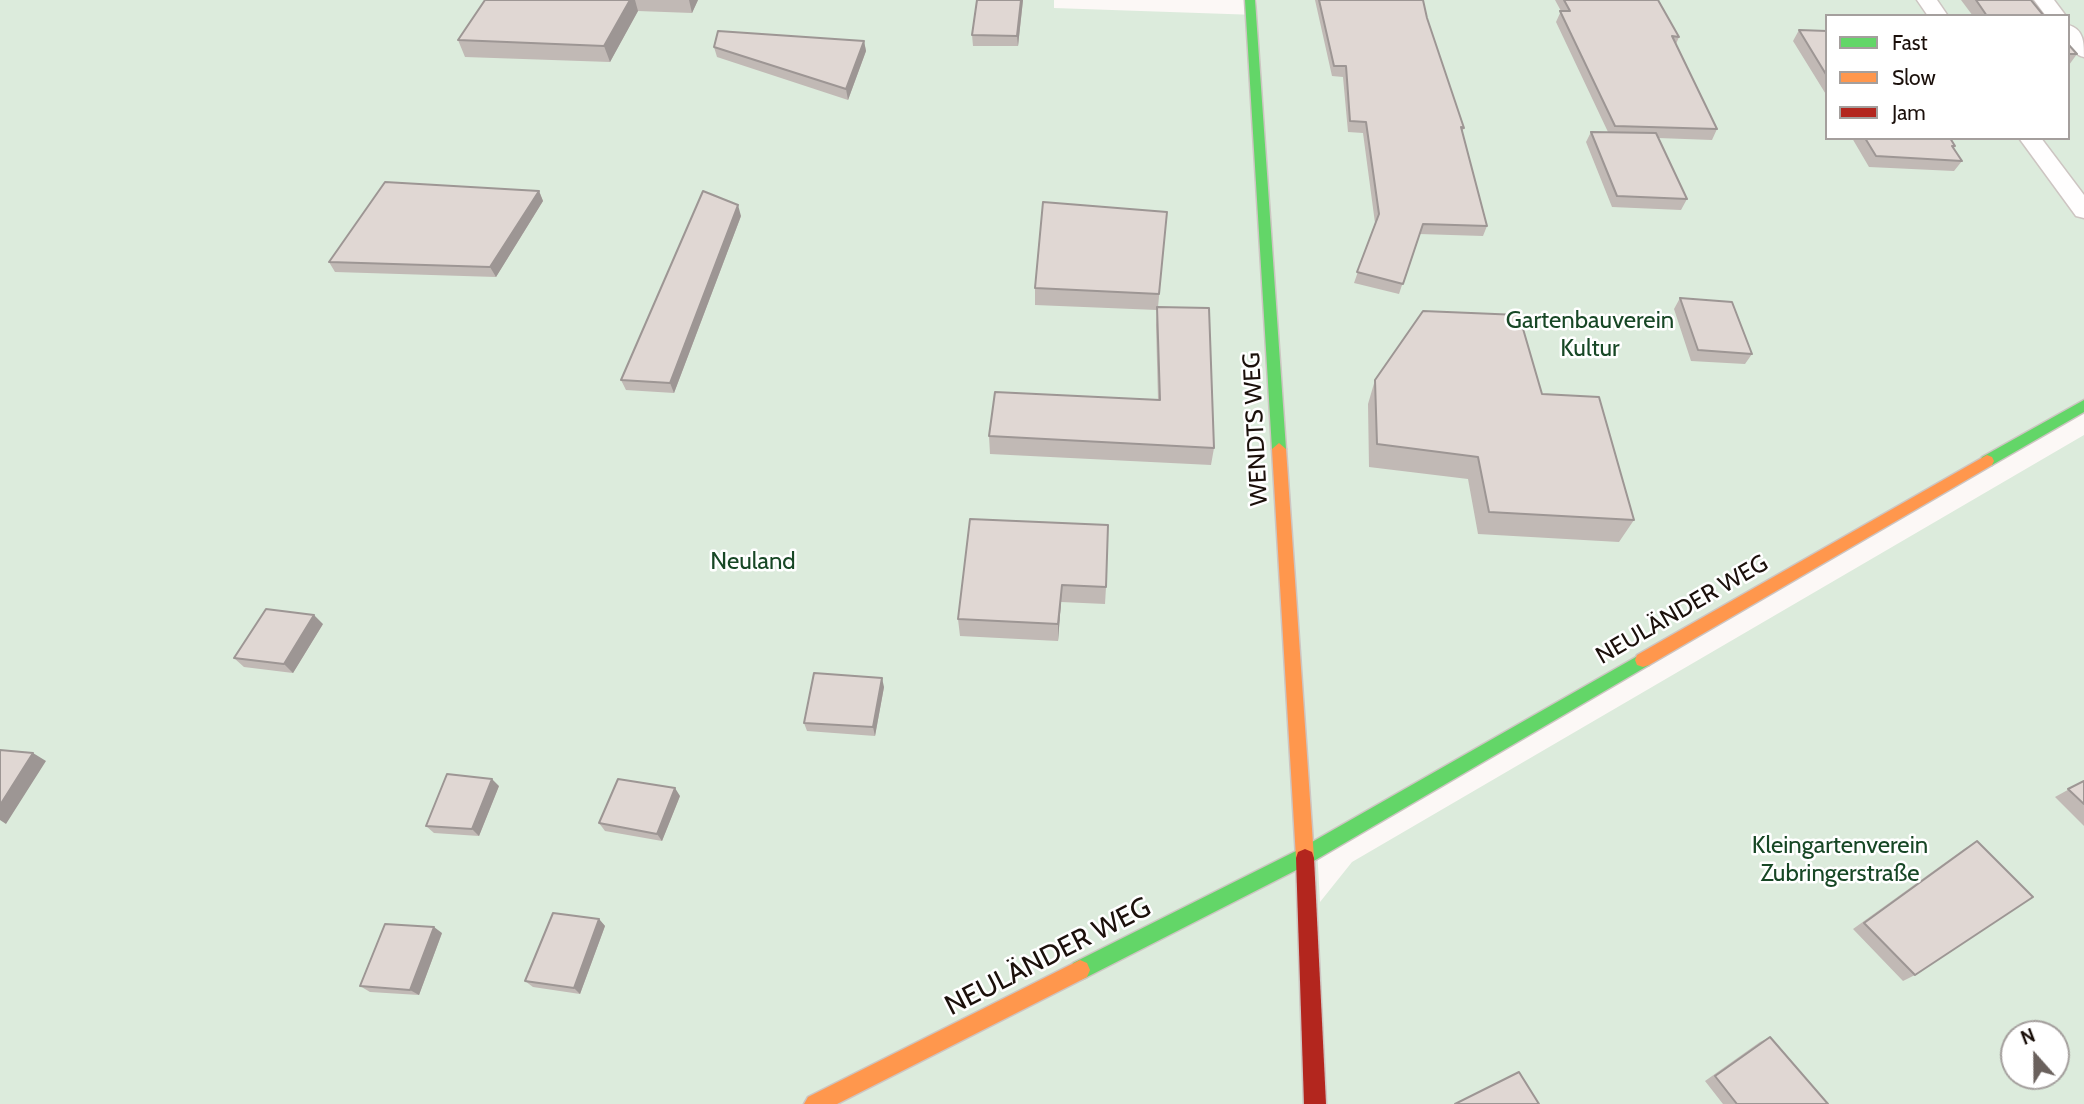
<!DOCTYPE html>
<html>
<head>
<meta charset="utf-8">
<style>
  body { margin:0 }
  #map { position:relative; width:2084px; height:1104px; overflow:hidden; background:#fcf8f6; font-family:Cabin,sans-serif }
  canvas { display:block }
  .legend { position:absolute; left:1825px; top:14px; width:245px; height:126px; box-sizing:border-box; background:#fff; border:2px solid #a49f9d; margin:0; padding:9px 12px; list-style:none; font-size:21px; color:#1b100b }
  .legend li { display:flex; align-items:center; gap:14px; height:35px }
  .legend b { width:35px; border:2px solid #a49f9d }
  .north { position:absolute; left:2000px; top:1020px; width:70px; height:70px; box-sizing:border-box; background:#fff; border:2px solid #a49f9d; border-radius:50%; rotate:339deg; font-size:19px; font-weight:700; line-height:28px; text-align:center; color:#1b100b }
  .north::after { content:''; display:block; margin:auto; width:24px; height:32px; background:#6a615d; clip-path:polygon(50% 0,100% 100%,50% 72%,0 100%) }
</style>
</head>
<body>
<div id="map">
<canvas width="2084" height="1104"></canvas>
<ul class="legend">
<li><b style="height:9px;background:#63d668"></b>Fast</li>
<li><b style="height:9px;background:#ff974d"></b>Slow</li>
<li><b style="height:9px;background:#b3261e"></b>Jam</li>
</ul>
<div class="north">N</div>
</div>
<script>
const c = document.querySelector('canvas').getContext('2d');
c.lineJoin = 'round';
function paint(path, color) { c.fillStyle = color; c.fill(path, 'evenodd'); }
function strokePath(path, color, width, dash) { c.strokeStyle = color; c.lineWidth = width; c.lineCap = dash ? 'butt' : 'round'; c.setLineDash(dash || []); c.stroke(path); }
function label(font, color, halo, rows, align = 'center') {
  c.font = font + ' Cabin,sans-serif'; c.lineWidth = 5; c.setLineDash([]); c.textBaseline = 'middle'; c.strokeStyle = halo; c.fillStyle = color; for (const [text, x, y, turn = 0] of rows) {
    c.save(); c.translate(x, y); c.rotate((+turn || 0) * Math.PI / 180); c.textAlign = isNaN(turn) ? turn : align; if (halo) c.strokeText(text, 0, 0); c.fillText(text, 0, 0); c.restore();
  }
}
const green = new Path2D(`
  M 0,0 L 1054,0 L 1054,8 L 1257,15 L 1257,0 L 2084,0 L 2084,408 L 1317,848 L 1320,902 L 1352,862 L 2084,435 L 2084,1104 L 0,1104 ZM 1827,16 L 2068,16 L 2068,138 L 1827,138 ZM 2014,1034 L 2056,1034 L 2056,1076 L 2014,1076 Z`);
const lane = new Path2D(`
  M 1917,0 L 1937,0 L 1948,16 L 1928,16 Z
  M 2034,0 L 2054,0 L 2066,16 L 2046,16 Z
  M 2068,25 C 2084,29 2084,43 2084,57 C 2068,53 2068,39 2068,25 Z
  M 2019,138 L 2041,138 L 2084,195 L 2084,218 L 2076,216 Z`);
const fast = new Path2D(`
  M 1245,0 L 1255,0 L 1286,449 L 1279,455 L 1272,449 Z
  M 2084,400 L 2084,412 L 1992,465 L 1982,465 L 1980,461 L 1982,457 Z
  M 1643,653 L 1649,655 L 1651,660 L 1649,665 L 1312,862 L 1087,977 L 1080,980 L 1073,977 L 1070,970 L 1073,963 L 1298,850 Z`);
const slow = new Path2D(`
  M 1279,443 L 1286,449 L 1314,858 L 1312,864 L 1305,867 L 1298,864 L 1296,858 L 1272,449 Z
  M 1987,455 L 1992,457 L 1994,461 L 1992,465 L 1649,665 L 1643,667 L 1637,665 L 1635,660 L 1637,655 Z
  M 1080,960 L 1087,963 L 1090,970 L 1087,977 L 837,1104 L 804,1104 L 808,1097 Z`);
const jam = new Path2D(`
  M 1305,849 L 1312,852 L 1314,858 L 1326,1104 L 1304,1104 L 1296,858 L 1298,852 Z`);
const wall = new Path2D(`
  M 485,0 L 698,0 L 692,13 L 638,11 L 610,62 L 465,57 L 458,40 Z
  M 977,0 L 1023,0 L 1018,46 L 973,46 L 972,35 Z
  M 1315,0 L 1423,0 L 1427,18 L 1464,128 L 1462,132 L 1487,226 L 1483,236 L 1419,234 L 1399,294 L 1354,283 L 1375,223 L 1363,133 L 1348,132 L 1343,77 L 1332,76 Z
  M 1555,0 L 1658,0 L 1679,37 L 1676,44 L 1717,129 L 1712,140 L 1658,138 L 1687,199 L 1681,210 L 1612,207 L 1586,142 L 1591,132 L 1608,132 L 1556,22 L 1561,11 Z
  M 1961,0 L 2031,0 L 2044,16 L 1973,16 Z
  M 1799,30 L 1827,31 L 1827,96 L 1793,41 Z
  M 864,41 L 866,51 L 848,100 L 717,57 L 714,47 Z
  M 2068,44 L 2077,54 L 2069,65 L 2068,65 Z
  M 1852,138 L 1950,138 L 1955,146 L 1954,148 L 1962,161 L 1954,171 L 1869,167 Z
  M 539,191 L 543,201 L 496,277 L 335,272 L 329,262 Z
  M 1167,212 L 1158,307 L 1214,448 L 1211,465 L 990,454 L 989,436 L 1158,400 L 1156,325 L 1157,310 L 1035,305 L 1035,288 Z
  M 741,216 L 674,393 L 626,390 L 621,380 Z
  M 1680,298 L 1752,354 L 1745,364 L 1691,361 L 1674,309 Z
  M 1375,380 L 1542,394 L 1634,520 L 1619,542 L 1478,534 L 1468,479 L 1369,467 L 1368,404 Z
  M 970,519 L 1106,587 L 1105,604 L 1061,602 L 1058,641 L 960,636 L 958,619 Z
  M 323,624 L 293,673 L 244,667 L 234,658 Z
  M 884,687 L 875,736 L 807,731 L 804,723 Z
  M 2084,781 L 2084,826 L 2055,797 Z
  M 499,786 L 479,836 L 434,833 L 426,826 Z
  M 680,796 L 662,841 L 605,831 L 599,823 Z
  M 1977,841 L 1915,975 L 1903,981 L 1853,929 L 1964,849 Z
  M 599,919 L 605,926 L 580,994 L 533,987 L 525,981 Z
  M 442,933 L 419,995 L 370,992 L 360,986 Z
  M 1770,1037 L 1828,1104 L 1723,1104 L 1705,1081 L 1760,1042 Z`);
const shadedWall = new Path2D(`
  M 630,0 L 635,0 L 638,11 L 610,62 L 604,46 Z
  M 689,0 L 698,0 L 692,13 Z
  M 1021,0 L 1023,0 L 1018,46 L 1017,36 Z
  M 864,41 L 866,51 L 848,100 L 846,89 Z
  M 539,191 L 543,201 L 496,277 L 490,267 Z
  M 738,205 L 741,216 L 674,393 L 670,383 Z
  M 1062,585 L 1061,602 L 1058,641 L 1058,624 Z
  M 314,615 L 323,624 L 293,673 L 284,664 Z
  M 882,678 L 884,687 L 875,736 L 873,727 Z
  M 33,753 L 46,761 L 6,824 L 0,820 L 0,805 Z
  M 492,779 L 499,786 L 479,836 L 472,829 Z
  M 675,788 L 680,796 L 662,841 L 657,834 Z
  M 599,919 L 605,926 L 580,994 L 574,988 Z
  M 434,927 L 442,933 L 419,995 L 410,990 Z`);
const building = new Path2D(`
  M 485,0 L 630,0 L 604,46 L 458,40 Z
  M 977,0 L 1021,0 L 1017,36 L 972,35 Z
  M 1319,0 L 1423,0 L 1427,18 L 1464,128 L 1461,127 L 1487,226 L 1423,224 L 1403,284 L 1357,272 L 1379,214 L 1366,122 L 1350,121 L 1346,66 L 1334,66 Z
  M 1564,0 L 1658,0 L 1679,37 L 1672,36 L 1717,129 L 1615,126 L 1560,11 L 1570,11 Z
  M 1976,0 L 2031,0 L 2044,16 L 1987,16 Z
  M 1799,30 L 1827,31 L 1827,76 Z
  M 718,31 L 864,41 L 846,89 L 714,47 Z
  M 2068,44 L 2077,54 L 2068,54 Z
  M 1591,132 L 1656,133 L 1687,199 L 1617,196 Z
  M 1865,138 L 1950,138 L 1955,146 L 1952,146 L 1962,161 L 1876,156 Z
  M 385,182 L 539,191 L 490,267 L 329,262 Z
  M 703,191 L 738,205 L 670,383 L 621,380 Z
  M 1043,202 L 1167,212 L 1159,294 L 1035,288 Z
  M 1680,298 L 1732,302 L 1752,354 L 1698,350 Z
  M 1157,307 L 1209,308 L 1214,448 L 989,436 L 995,392 L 1160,400 Z
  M 1423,311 L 1519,315 L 1542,394 L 1599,397 L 1634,520 L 1489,512 L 1478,457 L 1377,444 L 1375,380 Z
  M 970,519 L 1108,525 L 1106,587 L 1062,585 L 1058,624 L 958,619 Z
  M 266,609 L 314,615 L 284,664 L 234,658 Z
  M 814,673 L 882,678 L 873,727 L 804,723 Z
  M 0,750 L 33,753 L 0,805 Z
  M 447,774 L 492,779 L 472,829 L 426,826 Z
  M 618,779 L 675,788 L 657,834 L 599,823 Z
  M 2084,781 L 2084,804 L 2068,789 Z
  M 1977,841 L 2033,897 L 1915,975 L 1864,923 Z
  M 553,913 L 599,919 L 574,988 L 525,981 Z
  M 385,924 L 434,927 L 410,990 L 360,986 Z
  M 1770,1037 L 1828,1104 L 1737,1104 L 1715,1076 Z
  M 1519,1072 L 1539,1104 L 1455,1104 Z`);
const parkNames = [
  ["Gartenbauverein",1590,321],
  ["Kultur",1590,349],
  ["Neuland",753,562],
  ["Kleingartenverein",1840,846],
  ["Zubringerstraße",1840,874]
];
const streetNames = [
  ["WENDTS WEG",1256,429,-93],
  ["NEULÄNDER WEG",1682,610,-30]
];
const nearStreetnames = [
  ["NEULÄNDER WEG",1048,957,-27]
];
paint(green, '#dcebdc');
strokePath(lane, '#cdc5c2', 3);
strokePath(fast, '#cdc5c2', 3);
strokePath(slow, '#cdc5c2', 3);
strokePath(jam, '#cdc5c2', 3);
paint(lane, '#fffefe');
paint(fast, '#63d668');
paint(slow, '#ff974d');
paint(jam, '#b3261e');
paint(wall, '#c1b9b5');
paint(shadedWall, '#9d9694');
paint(building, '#e0d7d3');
strokePath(building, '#9d9694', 2);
label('24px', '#174725', '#fff', parkNames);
label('24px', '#1b100b', '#fff', streetNames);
label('28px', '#1b100b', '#fff', nearStreetnames);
</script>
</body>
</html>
